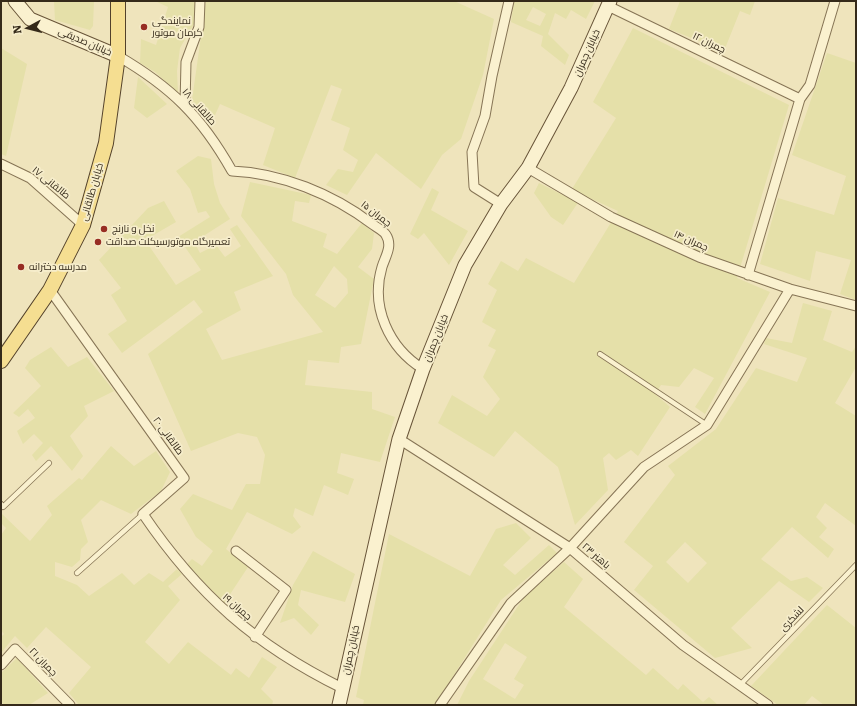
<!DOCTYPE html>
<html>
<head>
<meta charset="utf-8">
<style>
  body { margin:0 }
  #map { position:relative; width:857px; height:706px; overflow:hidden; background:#efe4bc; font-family:Literata,serif }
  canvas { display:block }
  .frame { position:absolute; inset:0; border:2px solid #352a1a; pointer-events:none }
  .north { position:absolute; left:8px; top:8px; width:40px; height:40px; -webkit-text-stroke:3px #f6edcb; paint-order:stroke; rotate:263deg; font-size:11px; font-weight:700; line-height:16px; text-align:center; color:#352a1a }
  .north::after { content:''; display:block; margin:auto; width:14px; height:18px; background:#352a1a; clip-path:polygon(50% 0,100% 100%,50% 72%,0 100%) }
</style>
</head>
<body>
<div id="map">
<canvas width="857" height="706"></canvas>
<div class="frame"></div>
<div class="north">N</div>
</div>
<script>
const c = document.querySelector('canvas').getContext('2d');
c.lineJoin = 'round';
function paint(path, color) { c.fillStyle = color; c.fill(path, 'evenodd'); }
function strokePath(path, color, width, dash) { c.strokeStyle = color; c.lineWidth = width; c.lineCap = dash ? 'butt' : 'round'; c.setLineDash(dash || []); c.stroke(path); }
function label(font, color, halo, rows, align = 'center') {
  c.font = font + ' Literata,Cairo,serif'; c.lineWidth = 3.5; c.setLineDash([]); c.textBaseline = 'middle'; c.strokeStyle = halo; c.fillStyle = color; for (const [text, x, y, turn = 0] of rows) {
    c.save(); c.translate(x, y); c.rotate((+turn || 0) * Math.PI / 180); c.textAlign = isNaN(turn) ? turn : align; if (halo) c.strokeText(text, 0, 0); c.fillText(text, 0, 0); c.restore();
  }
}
const farmland = new Path2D(`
  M 54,1 L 94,1 L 93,26 L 90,30 L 55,20 Z
  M 155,1 L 196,1 L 194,24 L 180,48 L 177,71 L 178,93 L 155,72 L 140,63 L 141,39 L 156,45 L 168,7 Z
  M 206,1 L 454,1 L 494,19 L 483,75 L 461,139 L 442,155 L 421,189 L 376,153 L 347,195 L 326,185 L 338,169 L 353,172 L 358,160 L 343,150 L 350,128 L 331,120 L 342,89 L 331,85 L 295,178 L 263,165 L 275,128 L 220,104 L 211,124 L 192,100 Z
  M 514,1 L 595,1 L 586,19 L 571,10 L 566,19 L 555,13 L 548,34 L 569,55 L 565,65 L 541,46 L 543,36 L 511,22 ZM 533,7 L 546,14 L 540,26 L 526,20 Z
  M 680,1 L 755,1 L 750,15 L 740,11 L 724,51 L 669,29 Z
  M 633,28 L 789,105 L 737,278 L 770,292 L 705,414 L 695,407 L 714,378 L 694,368 L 679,387 L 661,385 L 655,394 L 670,407 L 638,456 L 631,450 L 616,460 L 609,453 L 603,458 L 608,490 L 575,525 L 558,467 L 515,431 L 494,457 L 438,423 L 452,395 L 487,416 L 500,399 L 483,377 L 496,350 L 488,346 L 496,330 L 482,322 L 497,290 L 488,284 L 501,261 L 518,271 L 526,258 L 574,283 L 618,211 L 583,195 L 563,225 L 551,217 L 534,193 L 539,183 L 567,197 L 616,118 L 593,102 Z
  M 1,48 L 27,64 L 6,156 L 1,154 Z
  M 827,53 L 856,63 L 856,300 L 840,294 L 851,260 L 816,251 L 810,281 L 760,264 L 778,198 L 834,215 L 846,176 L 792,155 Z
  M 138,77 L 167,104 L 147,118 L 134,108 Z
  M 198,156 L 211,159 L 214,184 L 220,203 L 230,219 L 194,242 L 200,253 L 216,245 L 225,257 L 241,246 L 230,229 L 237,225 L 273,276 L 234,292 L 241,310 L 206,329 L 222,360 L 323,332 L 293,295 L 286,274 L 241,216 L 250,182 L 311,195 L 309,203 L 295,201 L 292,221 L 327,234 L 323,247 L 337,254 L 362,223 L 374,233 L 372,249 L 358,267 L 374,279 L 361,344 L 341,347 L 339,363 L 308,360 L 305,385 L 372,392 L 372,409 L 395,417 L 380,462 L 341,453 L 337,473 L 354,479 L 348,495 L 324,485 L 313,516 L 295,508 L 293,516 L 301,527 L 292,534 L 247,512 L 226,549 L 248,567 L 223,605 L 187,564 L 192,559 L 202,566 L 213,551 L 196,537 L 180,509 L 193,494 L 232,510 L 246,484 L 260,484 L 265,455 L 257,437 L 238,433 L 191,451 L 148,354 L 203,312 L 194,300 L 122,353 L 108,334 L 127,321 L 111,295 L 121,288 L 99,260 L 148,208 L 164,201 L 176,222 L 145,240 L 176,285 L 201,270 L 178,237 L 210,217 L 206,211 L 198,213 L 190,189 L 176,171 ZM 334,266 L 347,279 L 348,293 L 335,308 L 315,295 Z
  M 432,188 L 439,192 L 431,210 L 468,231 L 449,265 L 424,233 L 418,239 L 410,234 Z
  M 803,303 L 832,311 L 823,340 L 852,352 L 856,346 L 856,367 L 835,403 L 856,416 L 856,526 L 825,503 L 816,517 L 827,528 L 819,537 L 834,549 L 828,558 L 792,527 L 761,559 L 791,581 L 807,577 L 823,588 L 809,602 L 779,581 L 731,628 L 752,648 L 715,658 L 634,590 L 653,566 L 624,542 L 675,475 L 668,466 L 716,429 L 756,368 L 797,382 L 807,358 L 764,344 L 766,338 L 792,343 ZM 685,542 L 707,563 L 688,583 L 666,562 Z
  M 51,347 L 68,367 L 87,357 L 114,391 L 84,406 L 88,416 L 70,436 L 83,456 L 72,471 L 51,446 L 36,461 L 32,455 L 43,443 L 34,434 L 23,444 L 17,431 L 35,418 L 28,409 L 19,417 L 13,413 L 41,386 L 25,368 L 30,360 Z
  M 111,446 L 134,466 L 156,451 L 170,472 L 161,491 L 131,514 L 101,500 L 81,520 L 88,542 L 81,549 L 80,560 L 72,567 L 55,562 L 55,576 L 77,585 L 89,596 L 122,573 L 134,585 L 149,573 L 163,582 L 177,569 L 182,574 L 168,586 L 180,600 L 145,642 L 169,664 L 188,642 L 231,675 L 236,668 L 249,678 L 262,657 L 277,667 L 261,689 L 273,701 L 272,705 L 79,705 L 69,693 L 91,667 L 46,627 L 27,648 L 15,636 L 1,653 L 1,637 L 4,634 L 1,630 L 1,535 L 6,528 L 1,523 L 1,513 L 30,541 L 52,515 L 47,506 L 79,478 L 82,480 Z
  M 516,523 L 531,538 L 503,565 L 515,575 L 549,545 L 557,553 L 501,600 L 435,705 L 363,705 L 364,700 L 356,697 L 389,534 L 470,576 L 496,529 Z
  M 313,551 L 355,574 L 345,602 L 301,590 L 298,605 L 319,625 L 311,635 L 294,618 L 280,623 L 293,585 Z
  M 564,562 L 583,579 L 564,607 L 646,675 L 653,668 L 678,690 L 683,684 L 703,702 L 709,697 L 718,705 L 457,705 L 469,681 L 524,597 ZM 505,643 L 527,657 L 514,679 L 524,685 L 515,699 L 483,679 Z
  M 827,605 L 856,628 L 856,705 L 824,705 L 812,696 L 804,705 L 778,705 L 751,686 Z
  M 17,658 L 48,693 L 29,705 L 4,705 L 1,701 L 1,673 Z`);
const lane = new Path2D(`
  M 600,354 L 707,425
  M 1,504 L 3,507 L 49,463
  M 77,573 L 143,514
  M 740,685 L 856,565`);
const street = new Path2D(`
  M 608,6 L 800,99
  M 118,56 C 171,87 201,116 232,171 C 281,173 333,194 372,224 C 376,227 384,231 386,235 C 393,246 385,257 382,267 C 370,307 389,348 423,369
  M 185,105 L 186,62 L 199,27 L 200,1
  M 1,164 L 30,178 L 83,225
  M 528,168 L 611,217 L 699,257 L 790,289 L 856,306
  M 501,204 L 474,187 L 472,152 L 485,116 L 492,76 L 509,1
  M 748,275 L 800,99 L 810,85 L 835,1
  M 50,290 L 184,478 L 143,514 C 198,595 255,645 342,688
  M 399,439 L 570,548 L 683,645 L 768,705
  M 236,551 L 286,590 L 255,637
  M 1,665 L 15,649 L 70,705
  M 440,705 L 511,603 L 570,548 L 644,467 L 707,425 L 790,289`);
const secondary = new Path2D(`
  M 15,1 L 30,19 L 118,56
  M 339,705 L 399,439 L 423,369 L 465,265 L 501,204 L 528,168 L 571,88 L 610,1`);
const primary = new Path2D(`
  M 1,361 L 50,290 L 83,225 L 106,143 L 118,56 L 118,1`);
const markers = [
  [144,27,4,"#972d23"],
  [104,229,4,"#972d23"],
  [98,242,4,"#972d23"],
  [21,267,4,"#972d23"]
];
const poiNames = [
  ["نمایندگی",152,21],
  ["کرمان موتور",152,33],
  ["نخل و نارنج",112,229],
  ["تعمیرگاه موتورسیکلت صداقت",106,242],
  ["مدرسه دخترانه",29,267]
];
const streetNames = [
  ["خیابان صدیقی",85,42,23],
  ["چمران ۱۲",709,43,26],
  ["خیابان چمران",587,53,-66],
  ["طالقانی ۱۸",199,107,48],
  ["طالقانی ۱۷",51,183,39],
  ["خیابان طالقانی",92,192,-74],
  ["چمران ۱۵",376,214,38],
  ["چمران ۱۴",691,241,24],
  ["خیابان چمران",436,338,-68],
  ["طالقانی ۲۰",168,436,54],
  ["باهنر ۲۳",596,556,41],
  ["چمران ۱۹",237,607,41],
  ["لشکری",792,619,-46],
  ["خیابان چمران",351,650,-78],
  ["چمران ۲۱",43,662,46]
];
paint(farmland, '#e5e0a9');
strokePath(lane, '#867455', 6);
strokePath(street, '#867455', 11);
strokePath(secondary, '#685438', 15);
strokePath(primary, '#53412a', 16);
strokePath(lane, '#faf1cf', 4.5);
strokePath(street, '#faf1cf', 9);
strokePath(secondary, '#faf1cf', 13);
strokePath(primary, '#f5de91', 14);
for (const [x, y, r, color] of markers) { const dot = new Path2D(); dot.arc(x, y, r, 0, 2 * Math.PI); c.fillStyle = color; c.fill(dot); strokePath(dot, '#f6edcb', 1.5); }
label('10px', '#352a1a', '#f6edcb', poiNames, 'left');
label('10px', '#352a1a', '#f6edcb', streetNames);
</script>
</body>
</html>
